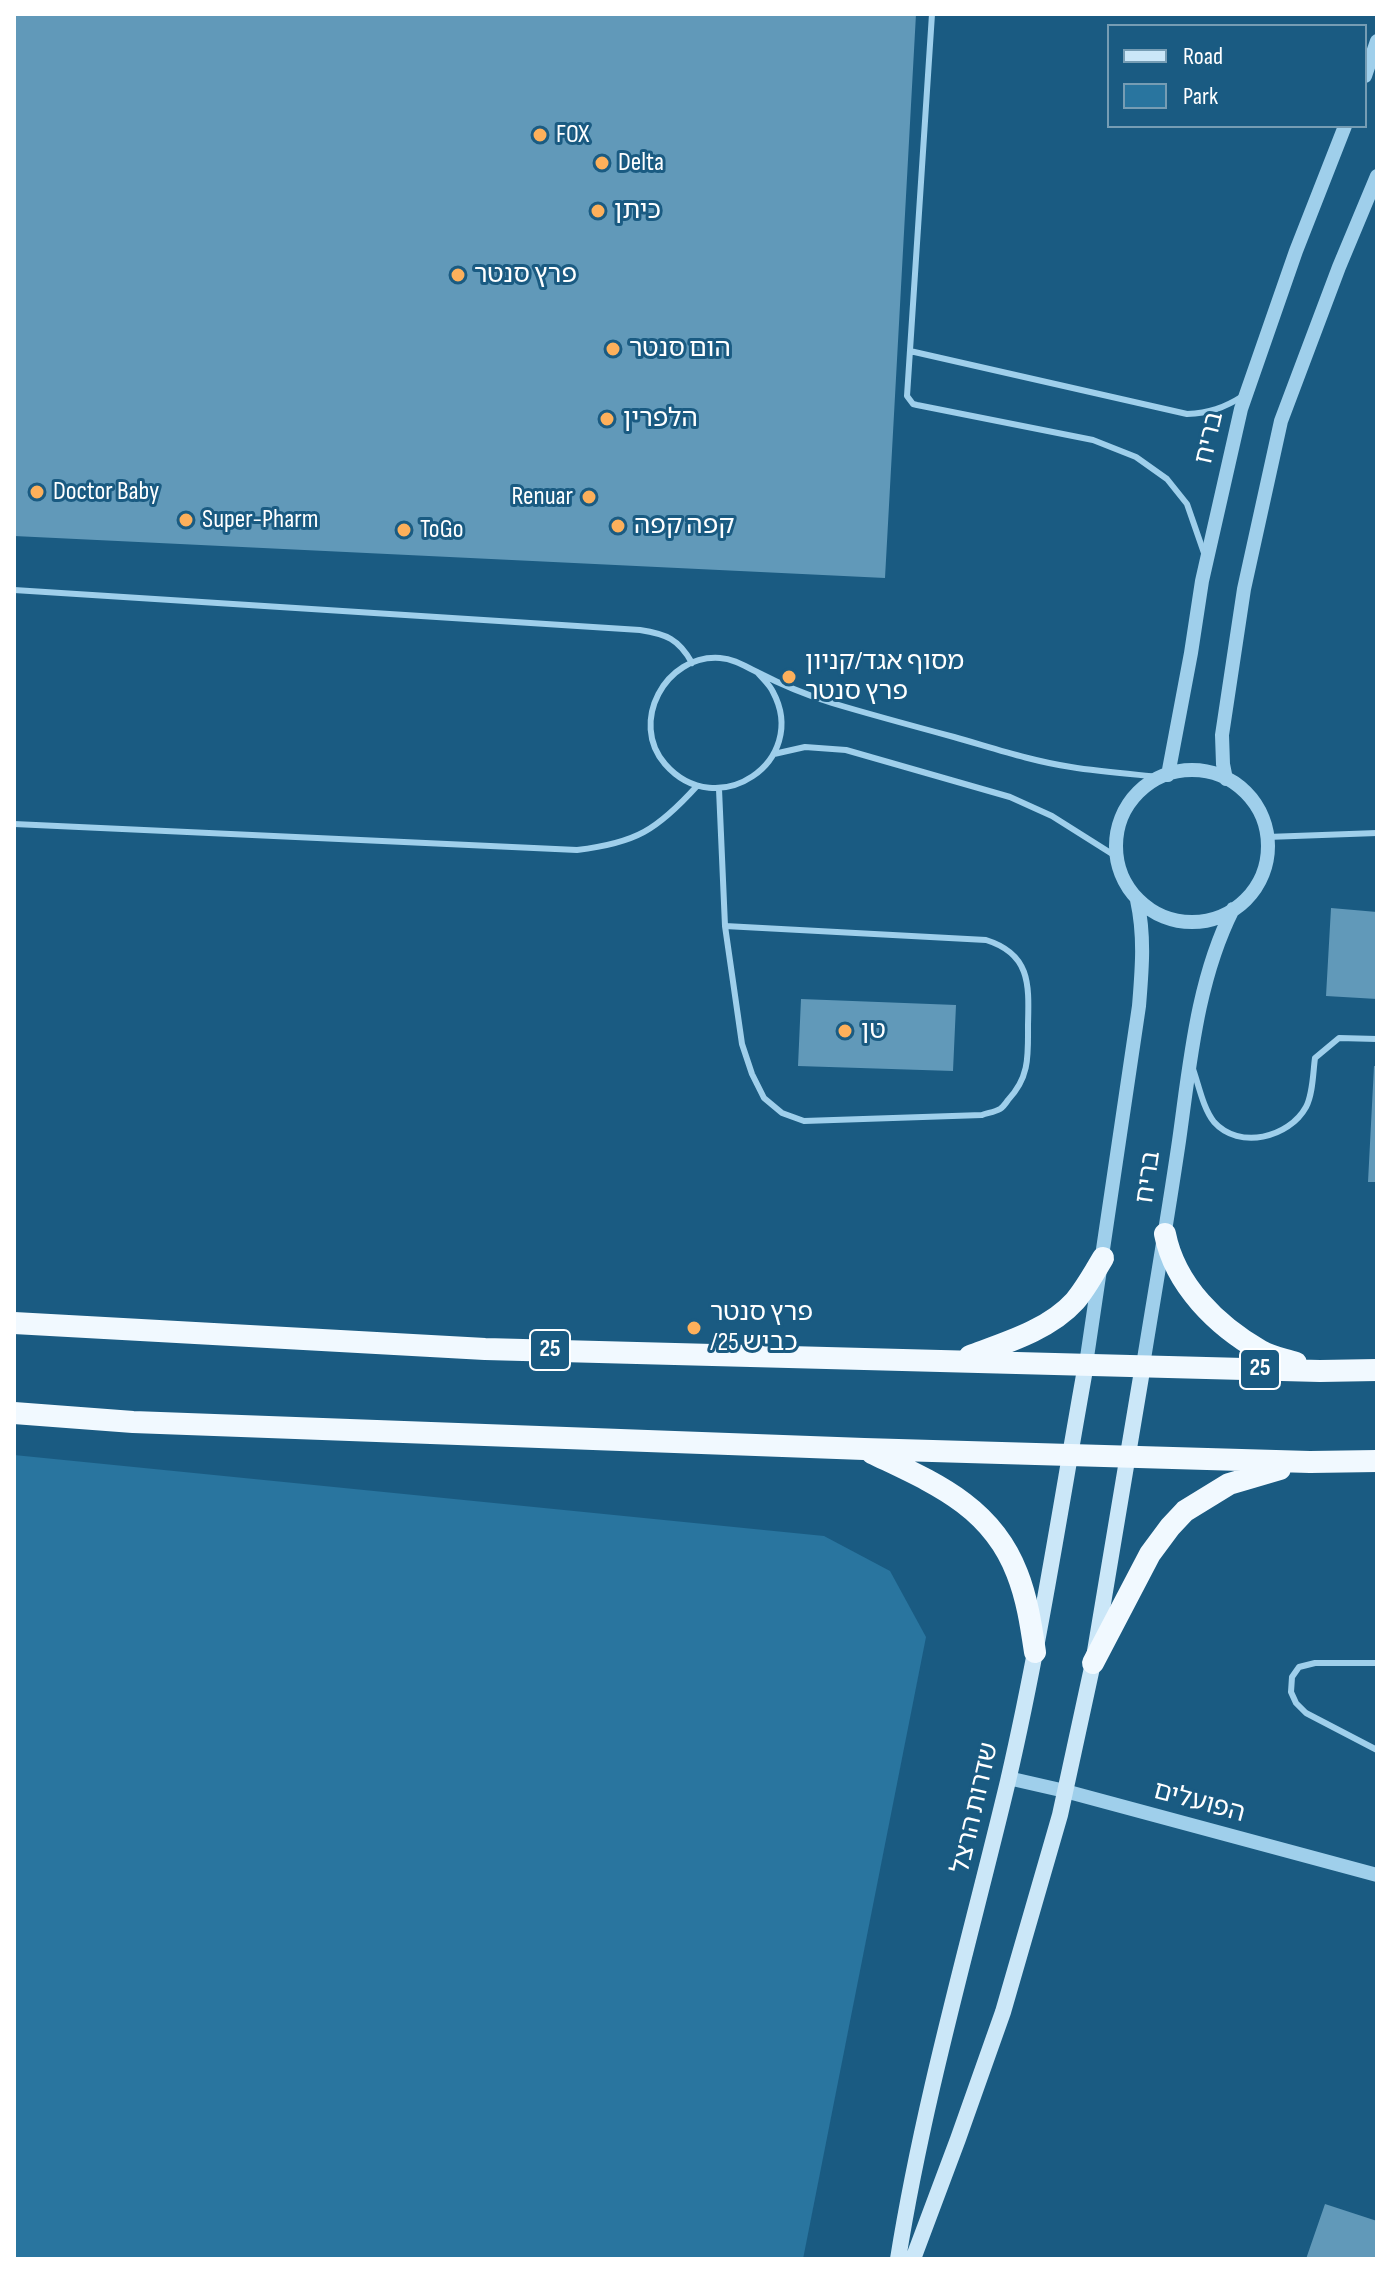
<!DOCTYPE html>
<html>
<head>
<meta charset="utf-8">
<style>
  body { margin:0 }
  #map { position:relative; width:1391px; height:2273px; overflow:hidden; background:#1a5b82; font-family:"Sofia Sans Condensed",sans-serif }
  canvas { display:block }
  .frame { position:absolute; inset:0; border:16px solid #fff; pointer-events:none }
  .legend { position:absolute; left:1107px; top:24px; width:260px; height:104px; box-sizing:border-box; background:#1a5b82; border:2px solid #769db4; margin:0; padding:10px 14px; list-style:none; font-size:24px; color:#fff }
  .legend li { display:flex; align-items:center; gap:16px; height:40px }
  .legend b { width:40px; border:2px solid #769db4 }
</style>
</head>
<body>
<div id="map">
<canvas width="1391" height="2273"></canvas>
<div class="frame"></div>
<ul class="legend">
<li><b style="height:10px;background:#cbe7f8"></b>Road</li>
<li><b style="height:22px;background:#29759f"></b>Park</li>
</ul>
</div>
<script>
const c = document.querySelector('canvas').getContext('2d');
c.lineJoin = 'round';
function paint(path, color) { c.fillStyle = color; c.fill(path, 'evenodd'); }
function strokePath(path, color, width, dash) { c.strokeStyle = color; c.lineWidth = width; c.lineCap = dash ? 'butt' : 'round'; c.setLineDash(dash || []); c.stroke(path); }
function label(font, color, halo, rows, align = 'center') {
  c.font = font + ' "Sofia Sans Condensed","Noto Sans Hebrew",sans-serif'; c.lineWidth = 6; c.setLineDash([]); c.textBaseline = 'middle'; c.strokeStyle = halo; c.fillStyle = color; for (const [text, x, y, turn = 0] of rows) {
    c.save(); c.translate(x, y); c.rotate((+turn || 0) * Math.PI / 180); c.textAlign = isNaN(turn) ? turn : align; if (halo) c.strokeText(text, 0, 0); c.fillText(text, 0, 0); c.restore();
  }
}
const green = new Path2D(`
  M 14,1455 L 824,1536 L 890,1571 L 926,1637 L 803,2259 L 14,2259 Z`);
const building = new Path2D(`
  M 14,14 L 916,14 L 885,578 L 14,536 Z
  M 1331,908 L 1377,912 L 1377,999 L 1326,996 Z
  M 801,999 L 956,1005 L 953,1071 L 798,1066 Z
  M 1374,1066 L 1377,1066 L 1377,1182 L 1368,1182 Z
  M 1325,2204 L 1377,2221 L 1377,2259 L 1306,2259 Z`);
const service = new Path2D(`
  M 932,14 L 907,396 L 913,404 L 917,405 L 1093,440 L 1136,457 L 1167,479 L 1187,504 L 1204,553
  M 910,351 L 1187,414 C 1209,413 1224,408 1243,396
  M 14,590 L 640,630 C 666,634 679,639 692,663
  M 758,673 C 763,679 770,685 773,692 C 810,761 717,824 665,764 C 629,723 665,654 720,658 C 735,659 746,667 759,673 C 782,685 807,695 832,703 C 872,715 913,726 954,737 C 993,748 1031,761 1071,767 C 1101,772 1131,774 1161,777
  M 774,754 L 805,747 L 846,750 L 1010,797 L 1052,816 L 1117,857
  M 719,789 L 725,926 L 742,1044 L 752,1074 L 764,1098 L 782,1113 L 804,1121 L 982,1115 C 987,1113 995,1112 1000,1109 C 1003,1107 1006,1103 1008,1100 C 1030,1077 1028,1055 1028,1025 C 1029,985 1031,954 986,940 L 725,926
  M 14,824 L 577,850 C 636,843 657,830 697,786
  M 1267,837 L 1377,833
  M 1193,1069 C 1199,1086 1203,1108 1214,1122 C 1239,1150 1289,1138 1306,1107 C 1313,1094 1313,1072 1315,1058 L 1339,1038 L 1377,1039
  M 1377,1663 L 1315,1663 L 1299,1667 L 1292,1677 L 1291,1692 L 1296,1703 L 1306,1713 L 1377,1750`);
const tertiary = new Path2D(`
  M 1365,76 L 1377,41
  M1116 846a76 76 0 1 1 152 0a76 76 0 1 1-152 0Z
  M 1168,775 L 1191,653 L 1202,581 L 1241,409 L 1296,251 L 1345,126
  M 1226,779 L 1223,764 L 1222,735 L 1244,589 L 1281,421 L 1339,267 L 1377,176
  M 1086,1364 L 1139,1006 C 1142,969 1145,936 1137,900
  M 1143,1365 C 1155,1291 1168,1216 1179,1141 C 1190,1063 1197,980 1233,909
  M 1008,1778 L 1065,1791 L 1377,1875`);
const secondary = new Path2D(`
  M 898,2259 C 924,2097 970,1940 1008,1781 C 1040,1643 1061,1503 1086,1364
  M 913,2259 L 958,2139 L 1003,2012 L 1060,1815 L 1093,1663 L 1143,1365`);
const trunk = new Path2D(`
  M 1165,1234 C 1175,1285 1217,1326 1261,1351 C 1271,1357 1284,1359 1296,1363
  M 14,1323 L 485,1349 L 1320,1371 L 1377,1370
  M 970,1356 C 1005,1343 1049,1330 1075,1301 C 1086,1288 1094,1273 1103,1258
  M 14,1413 L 133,1422 L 864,1449 L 1310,1462 L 1377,1461
  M 872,1453 C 932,1482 991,1505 1017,1573 C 1027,1598 1031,1625 1035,1652
  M 1093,1663 L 1150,1554 L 1170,1527 L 1185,1511 L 1229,1484 L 1280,1469`);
const markers = [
  [540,135,8,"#fdb05b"],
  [602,163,8,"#fdb05b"],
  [598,211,8,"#fdb05b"],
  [458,275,8,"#fdb05b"],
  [613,349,8,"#fdb05b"],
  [607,419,8,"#fdb05b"],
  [37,492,8,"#fdb05b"],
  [589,497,8,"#fdb05b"],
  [186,520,8,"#fdb05b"],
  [618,526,8,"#fdb05b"],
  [404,530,8,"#fdb05b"],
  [789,677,8,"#fdb05b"],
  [845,1031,8,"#fdb05b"],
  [694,1328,8,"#fdb05b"]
];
const shields = [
  [550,1350,40],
  [1260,1369,40]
];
const shieldNames = [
  ["25",550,1350],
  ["25",1260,1369]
];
const poiNames = [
  ["FOX",556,135],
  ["Delta",618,163],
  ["כיתן",614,211],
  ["פרץ סנטר",474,275],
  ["הום סנטר",629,349],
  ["הלפרין",623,419],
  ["Doctor Baby",53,492],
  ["Renuar",573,497,"right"],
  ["Super-Pharm",202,520],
  ["קפה קפה",634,526],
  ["ToGo",420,530],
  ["מסוף אגד/קניון",805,662],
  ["פרץ סנטר",805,692],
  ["טן",861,1031],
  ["פרץ סנטר",710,1313],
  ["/כביש 25",710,1343]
];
const streetNames = [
  ["בריח",1210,438,-77],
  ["בריח",1149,1177,-82],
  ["הפועלים",1199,1803,15],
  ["שדרות הרצל",976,1808,-77]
];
paint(green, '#29759f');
paint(building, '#6199b9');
strokePath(service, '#9fcfeb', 6);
strokePath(tertiary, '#9fcfeb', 14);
strokePath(secondary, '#cbe7f8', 16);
strokePath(trunk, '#f1f9ff', 22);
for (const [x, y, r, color] of markers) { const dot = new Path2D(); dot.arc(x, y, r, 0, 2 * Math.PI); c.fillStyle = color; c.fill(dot); strokePath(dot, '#1a5b82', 3); }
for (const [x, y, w] of shields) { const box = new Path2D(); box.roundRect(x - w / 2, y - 20, w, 40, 6); c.fillStyle = '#1a5b82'; c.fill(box); strokePath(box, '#fff', 2); }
label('bold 24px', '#fff', null, shieldNames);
label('26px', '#fff', '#1a5b82', poiNames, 'left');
label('26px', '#fff', '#1a5b82', streetNames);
</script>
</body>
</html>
